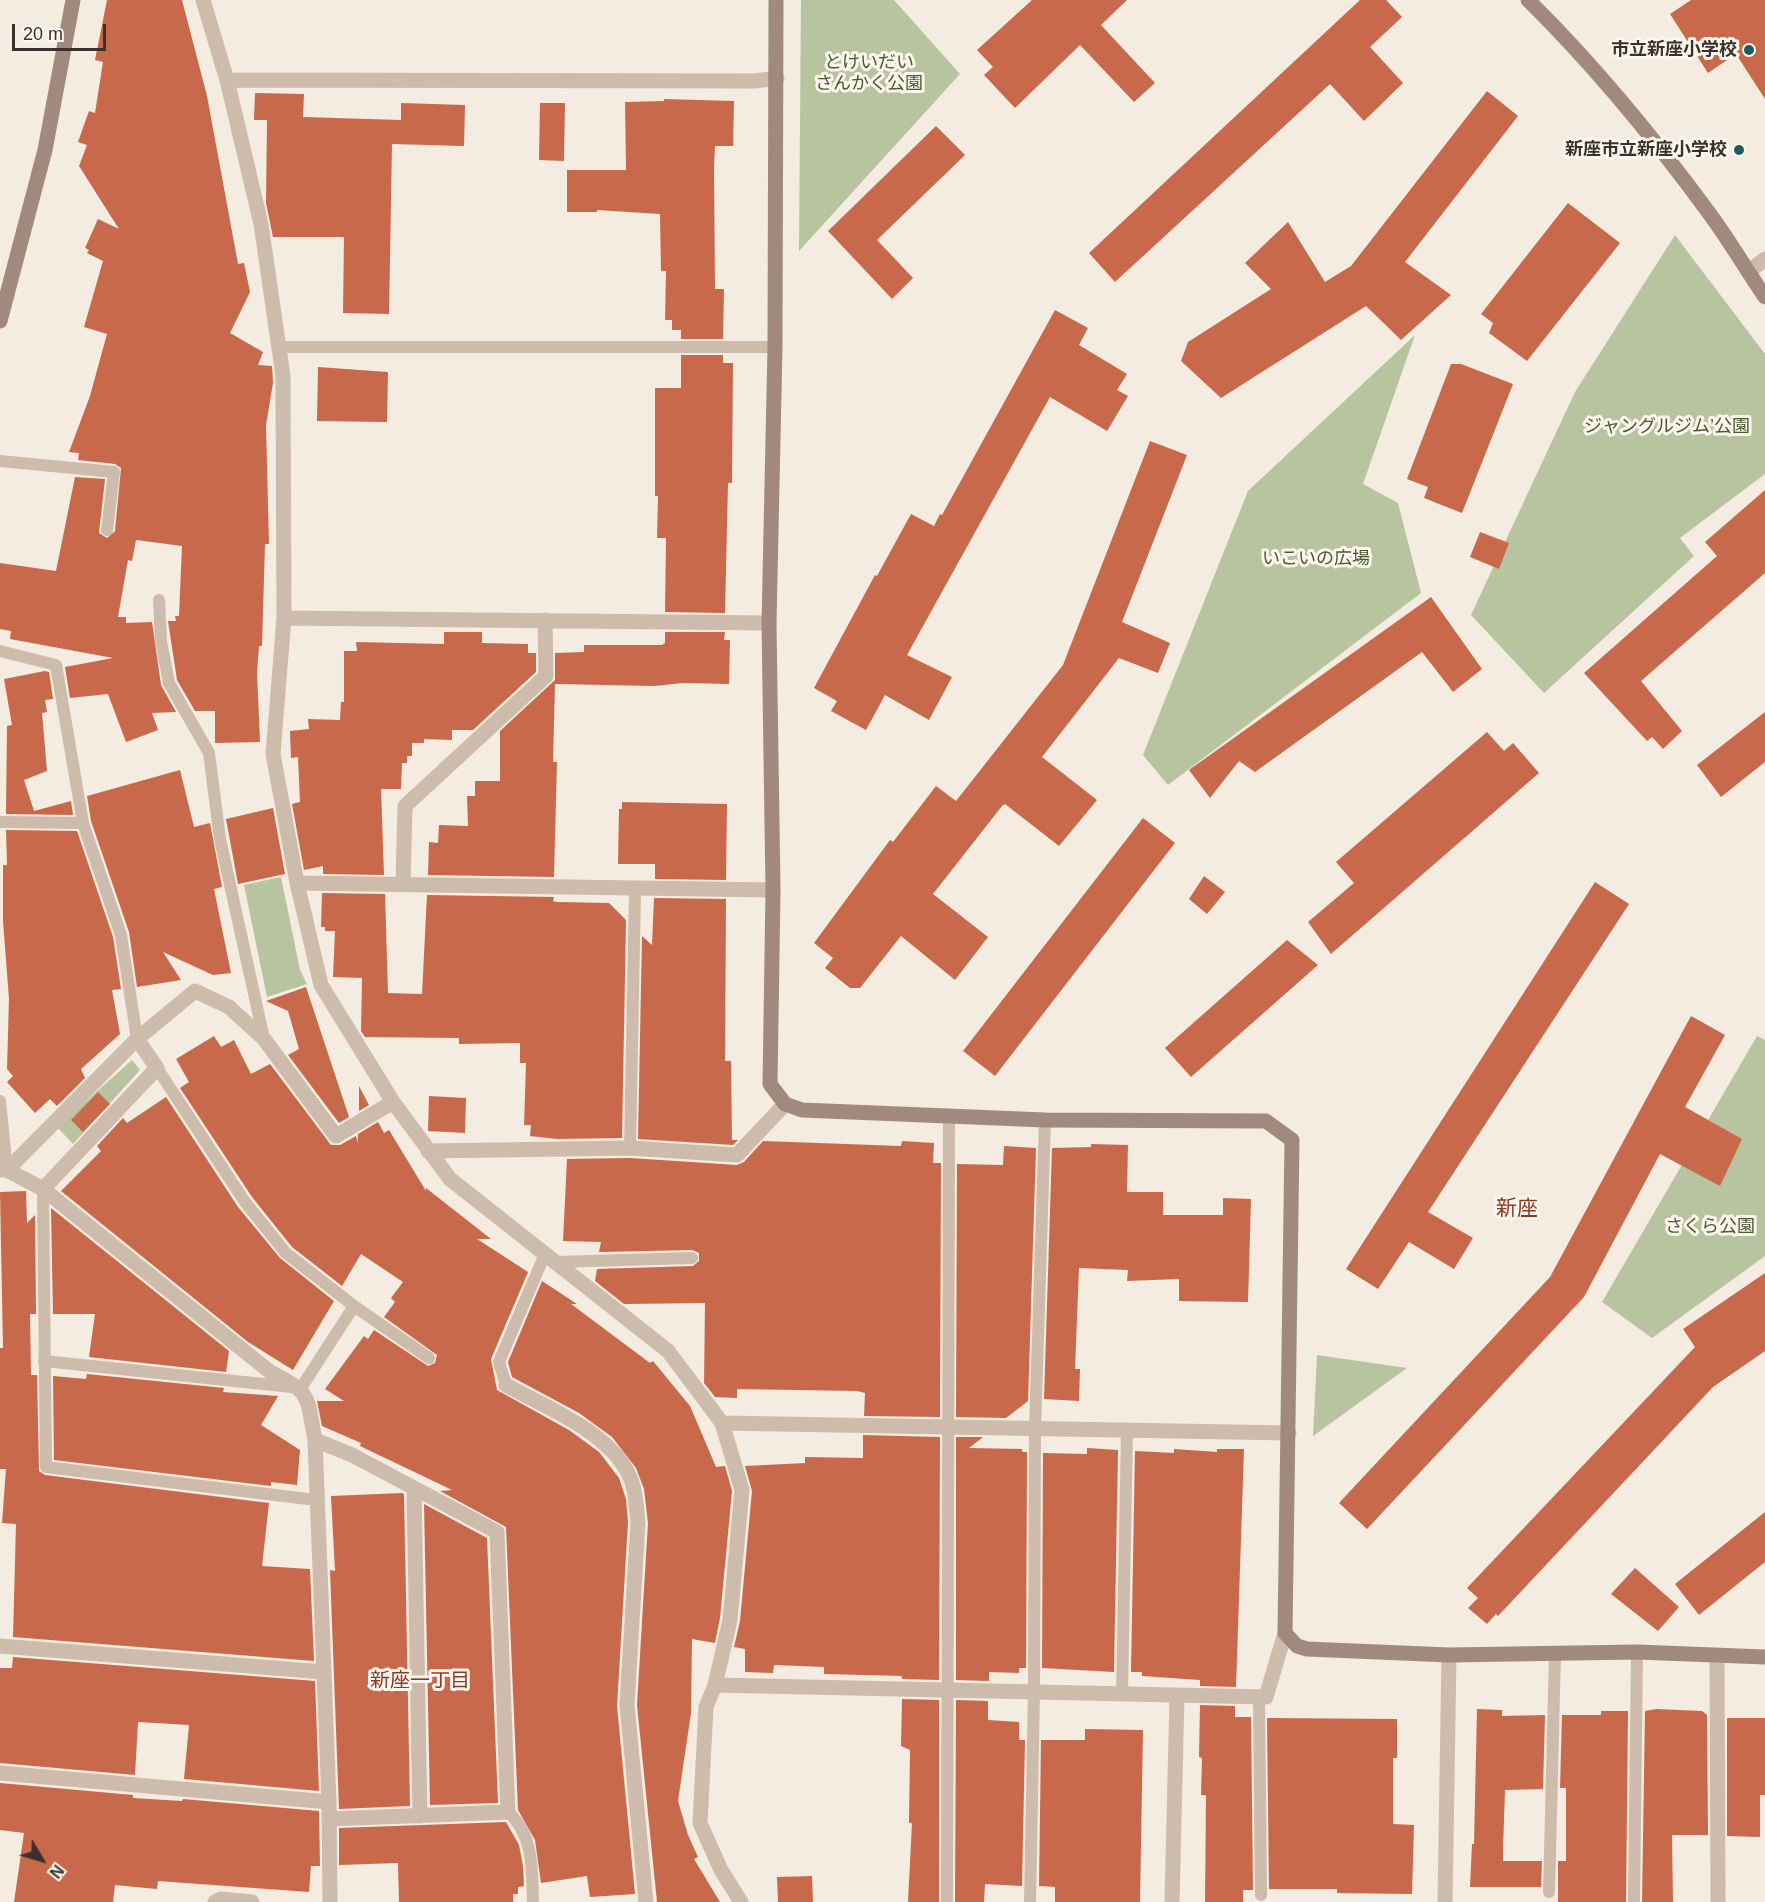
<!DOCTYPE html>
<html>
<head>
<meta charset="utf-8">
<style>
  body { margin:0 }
  #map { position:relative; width:1765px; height:1902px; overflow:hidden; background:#f4ebe1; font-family:Arial,sans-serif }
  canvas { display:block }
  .north { position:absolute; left:12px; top:1830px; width:60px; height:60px; -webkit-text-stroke:4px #fbf5ee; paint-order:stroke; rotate:128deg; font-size:16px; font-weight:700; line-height:24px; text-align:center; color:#3b302b }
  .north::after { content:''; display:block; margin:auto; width:21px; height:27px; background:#3b302b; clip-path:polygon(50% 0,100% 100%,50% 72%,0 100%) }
  .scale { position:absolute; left:12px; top:24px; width:94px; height:27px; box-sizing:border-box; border:3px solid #3b302b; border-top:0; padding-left:8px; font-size:18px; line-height:21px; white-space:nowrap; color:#3b302b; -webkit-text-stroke:4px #fbf5ee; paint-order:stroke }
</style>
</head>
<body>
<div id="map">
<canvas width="1765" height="1902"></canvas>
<div class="north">N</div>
<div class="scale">20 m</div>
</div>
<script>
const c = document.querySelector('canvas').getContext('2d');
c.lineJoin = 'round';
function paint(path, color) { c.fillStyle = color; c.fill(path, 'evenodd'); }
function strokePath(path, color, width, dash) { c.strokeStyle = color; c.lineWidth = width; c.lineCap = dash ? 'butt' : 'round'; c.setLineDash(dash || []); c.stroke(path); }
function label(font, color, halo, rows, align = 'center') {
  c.font = font + ' Arial,"Noto Sans JP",sans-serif'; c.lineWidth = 6; c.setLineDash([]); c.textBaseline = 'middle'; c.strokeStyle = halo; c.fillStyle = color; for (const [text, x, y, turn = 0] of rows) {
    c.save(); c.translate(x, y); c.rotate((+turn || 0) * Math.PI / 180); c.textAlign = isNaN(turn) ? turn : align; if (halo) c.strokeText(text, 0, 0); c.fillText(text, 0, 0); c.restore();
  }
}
const green = new Path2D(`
  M 801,0 L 894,0 L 960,74 L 799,251 Z
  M 1675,235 L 1765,354 L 1765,474 L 1680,538 L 1694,556 L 1544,693 L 1471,615 L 1575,392 Z
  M 1415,335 L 1363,484 L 1398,503 L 1421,593 L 1168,785 L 1143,755 L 1248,491 Z
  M 281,877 L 300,970 L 307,984 L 267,997 L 244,885 Z
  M 1757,1036 L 1765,1040 L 1765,1256 L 1652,1338 L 1602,1302 Z
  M 132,1060 L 140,1070 L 73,1144 L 57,1127 Z
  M 1317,1355 L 1407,1368 L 1313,1436 Z`);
const building = new Path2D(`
  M 107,0 L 182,0 L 207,96 L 238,264 L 244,263 L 250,292 L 230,333 L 263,352 L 258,365 L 272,366 L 273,383 L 266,425 L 269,544 L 265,544 L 262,646 L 259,646 L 257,673 L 260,742 L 215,743 L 215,711 L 195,711 L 177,680 L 168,621 L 176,621 L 175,616 L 179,616 L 182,546 L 136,540 L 132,561 L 128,560 L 118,617 L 126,617 L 126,623 L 152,622 L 161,685 L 176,712 L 152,713 L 158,730 L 126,742 L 108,694 L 70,698 L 65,667 L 113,658 L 10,639 L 11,631 L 0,629 L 0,563 L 56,571 L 75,477 L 105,479 L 99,533 L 107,538 L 115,531 L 121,468 L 115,464 L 78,460 L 79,453 L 69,452 L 90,396 L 107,334 L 84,327 L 103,261 L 87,253 L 89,250 L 85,248 L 98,219 L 119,229 L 79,166 L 87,145 L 78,142 L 89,111 L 95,113 L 103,62 L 95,60 Z
  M 1032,0 L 1127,0 L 1101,25 L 1155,83 L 1134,102 L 1080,45 L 1015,108 L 984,75 L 993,67 L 977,50 Z
  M 1360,0 L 1386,0 L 1402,17 L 1370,47 L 1403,83 L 1364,121 L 1330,84 L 1115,282 L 1089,253 Z
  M 1691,0 L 1765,0 L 1765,99 L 1736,54 L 1708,73 L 1670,14 Z
  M 1487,91 L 1518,116 L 1405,262 L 1451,295 L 1401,340 L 1366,306 L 1221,398 L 1181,361 L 1188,342 L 1271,289 L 1245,263 L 1288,222 L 1325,282 L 1351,266 Z
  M 255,93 L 304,94 L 303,117 L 401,120 L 401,103 L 465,105 L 464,146 L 392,144 L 389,314 L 343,313 L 344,237 L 273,237 L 266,203 L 267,120 L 254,120 Z
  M 664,99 L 734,101 L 733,146 L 715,146 L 714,167 L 715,289 L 724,289 L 723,339 L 681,339 L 681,330 L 672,330 L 672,320 L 665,320 L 666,271 L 661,271 L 660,214 L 597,210 L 597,212 L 567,212 L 567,170 L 626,170 L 625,102 L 664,101 Z
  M 540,103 L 565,103 L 564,161 L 539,160 Z
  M 936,126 L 965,155 L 877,240 L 913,278 L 892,299 L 828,231 Z
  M 1568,203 L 1620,243 L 1527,361 L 1489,333 L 1493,323 L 1481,314 Z
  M 1055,310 L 1088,328 L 1079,345 L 1127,374 L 1117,390 L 1128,396 L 1107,431 L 1050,397 L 907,655 L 952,677 L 929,720 L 885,695 L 866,730 L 831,711 L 837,701 L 814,688 L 875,575 L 877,576 L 911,514 L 934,526 L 940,514 L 942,515 Z
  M 681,355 L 723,355 L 723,363 L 733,363 L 732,483 L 728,483 L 725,613 L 665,612 L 666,538 L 657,538 L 658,496 L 655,496 L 655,388 L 681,388 Z
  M 1451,364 L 1461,364 L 1513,384 L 1462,513 L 1424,498 L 1428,487 L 1407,479 Z
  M 318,367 L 388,372 L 387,422 L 317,421 Z
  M 1150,441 L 1187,455 L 1122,622 L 1170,643 L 1158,673 L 1119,658 L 1042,757 L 1097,800 L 1059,846 L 1005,804 L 1002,806 L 933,894 L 988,937 L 955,980 L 901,936 L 860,988 L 850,988 L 825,968 L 833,958 L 814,943 L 890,840 L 893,842 L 936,786 L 956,801 L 1063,665 Z
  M 1765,490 L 1765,573 L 1641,681 L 1682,731 L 1663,749 L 1652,737 L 1647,741 L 1584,673 L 1717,556 L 1705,542 Z
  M 1480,532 L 1509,543 L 1499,569 L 1470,557 Z
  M 1431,597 L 1482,669 L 1453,692 L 1422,652 L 1255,772 L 1239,761 L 1210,798 L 1189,770 Z
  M 444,632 L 482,632 L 482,643 L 528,644 L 528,653 L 536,653 L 536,672 L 473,730 L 452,730 L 452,740 L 424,739 L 424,743 L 412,743 L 412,756 L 407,756 L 407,763 L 402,763 L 401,789 L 381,789 L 384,875 L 323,874 L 323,866 L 304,870 L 292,804 L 300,802 L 298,757 L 291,758 L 290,731 L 309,729 L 308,719 L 340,720 L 341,702 L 344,702 L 344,651 L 357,651 L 356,642 L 444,644 Z
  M 665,632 L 725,632 L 724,640 L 730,640 L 729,684 L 683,683 L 654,686 L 555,684 L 553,762 L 557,762 L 554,877 L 428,875 L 429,842 L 438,843 L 439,825 L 468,826 L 467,796 L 475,796 L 475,781 L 500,781 L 500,731 L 555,680 L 555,653 L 584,652 L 584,645 L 662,645 L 665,643 Z
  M 45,671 L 49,672 L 53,699 L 45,700 L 47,712 L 42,713 L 47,771 L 24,780 L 34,811 L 71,801 L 73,815 L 6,814 L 7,726 L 12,725 L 4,679 Z
  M 1765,712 L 1765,762 L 1721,797 L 1697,765 Z
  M 1487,732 L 1504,751 L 1513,743 L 1539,773 L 1331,954 L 1308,922 L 1354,883 L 1336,862 Z
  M 180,770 L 194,827 L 210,823 L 222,887 L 214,889 L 231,973 L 213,975 L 163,952 L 181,980 L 137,987 L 129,932 L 91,821 L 87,796 Z
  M 622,802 L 727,804 L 726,880 L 655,879 L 655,864 L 618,864 L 619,809 L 622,809 Z
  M 273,808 L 285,874 L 238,884 L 226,819 Z
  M 1143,818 L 1175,843 L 995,1076 L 963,1051 Z
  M 6,830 L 77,831 L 113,937 L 121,989 L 112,990 L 120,1034 L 81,1069 L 85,1078 L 57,1106 L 50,1099 L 35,1113 L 7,1082 L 13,1076 L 7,1069 L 9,999 L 3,921 L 3,865 L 7,865 Z
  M 1204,876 L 1225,892 L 1207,914 L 1189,899 Z
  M 1595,882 L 1629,904 L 1428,1212 L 1473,1238 L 1454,1269 L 1409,1242 L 1378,1289 L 1346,1269 Z
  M 322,893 L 385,894 L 388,993 L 422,994 L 427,895 L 554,897 L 553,901 L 557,902 L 609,903 L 626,920 L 622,1138 L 557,1139 L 530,1136 L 531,1125 L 524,1125 L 526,1063 L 520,1063 L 520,1043 L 459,1044 L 459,1038 L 365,1037 L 361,1031 L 362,978 L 333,977 L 335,931 L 325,931 L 325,927 L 321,927 Z
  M 654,898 L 726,899 L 725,1061 L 731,1061 L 732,1140 L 738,1140 L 733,1145 L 638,1139 L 642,936 L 652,945 Z
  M 1287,940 L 1318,965 L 1191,1077 L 1165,1048 Z
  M 306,987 L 349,1117 L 339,1123 L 288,1055 L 299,1049 L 288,1011 L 266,1001 Z
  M 1691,1016 L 1725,1035 L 1685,1107 L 1742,1139 L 1720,1186 L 1660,1154 L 1584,1297 L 1367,1529 L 1339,1503 L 1550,1277 Z
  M 214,1036 L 221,1047 L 234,1040 L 251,1074 L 270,1064 L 331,1145 L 340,1145 L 356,1136 L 358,1143 L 358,1134 L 378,1122 L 384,1133 L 389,1130 L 426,1191 L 426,1188 L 491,1239 L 477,1239 L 528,1272 L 491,1359 L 497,1390 L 569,1430 L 599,1452 L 619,1478 L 626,1499 L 628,1522 L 617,1706 L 635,1894 L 590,1897 L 587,1876 L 541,1883 L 535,1840 L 518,1810 L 506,1527 L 440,1491 L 452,1490 L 360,1446 L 361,1443 L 322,1426 L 317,1401 L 344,1401 L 325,1389 L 364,1336 L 368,1339 L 374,1330 L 428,1366 L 435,1363 L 437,1355 L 384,1317 L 395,1302 L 391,1298 L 403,1282 L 361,1254 L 342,1286 L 292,1247 L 252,1197 L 180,1088 L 189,1082 L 176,1059 Z
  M 359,1086 L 369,1105 L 359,1111 Z
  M 98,1092 L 110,1104 L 83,1132 L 71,1120 Z
  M 429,1096 L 466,1098 L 465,1133 L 428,1131 Z
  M 166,1097 L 238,1207 L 280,1258 L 334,1301 L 293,1370 L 248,1342 L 61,1191 L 101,1151 L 97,1146 L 123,1118 L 127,1123 Z
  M 763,1141 L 901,1146 L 902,1141 L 934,1143 L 933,1163 L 941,1163 L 940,1417 L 864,1416 L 865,1393 L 857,1391 L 737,1389 L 737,1398 L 715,1397 L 704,1383 L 705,1303 L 624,1304 L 595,1281 L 597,1269 L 693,1266 L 699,1261 L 699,1253 L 692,1250 L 599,1252 L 601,1242 L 563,1241 L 567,1159 L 630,1158 L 737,1165 L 744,1162 Z
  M 1091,1144 L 1128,1145 L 1127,1192 L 1163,1192 L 1163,1215 L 1223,1215 L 1223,1198 L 1251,1199 L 1248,1302 L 1179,1301 L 1179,1279 L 1127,1281 L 1128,1270 L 1079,1268 L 1075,1369 L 1080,1369 L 1079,1401 L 1044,1399 L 1052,1148 L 1091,1147 Z
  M 1004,1146 L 1036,1148 L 1028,1401 L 1006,1418 L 956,1417 L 957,1164 L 1003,1165 Z
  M 26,1191 L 27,1223 L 35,1215 L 36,1314 L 30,1314 L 31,1375 L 37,1375 L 39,1471 L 45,1475 L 269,1503 L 262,1566 L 310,1569 L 314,1661 L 13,1637 L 16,1524 L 2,1523 L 6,1469 L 0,1469 L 0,1348 L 3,1348 L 0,1192 Z
  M 51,1208 L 229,1351 L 226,1372 L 89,1357 L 95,1314 L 53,1314 Z
  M 1765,1273 L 1765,1351 L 1713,1387 L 1498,1616 L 1496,1614 L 1487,1624 L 1468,1608 L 1478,1598 L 1467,1588 L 1695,1347 L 1683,1329 Z
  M 542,1281 L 577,1304 L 571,1304 L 650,1363 L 653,1361 L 690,1406 L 716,1467 L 725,1466 L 732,1491 L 720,1618 L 715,1643 L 692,1639 L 691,1713 L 678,1801 L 688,1835 L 698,1857 L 694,1859 L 720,1902 L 657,1902 L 637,1705 L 648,1523 L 644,1489 L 636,1468 L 612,1437 L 579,1413 L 512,1377 L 508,1362 Z
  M 87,1374 L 224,1388 L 223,1392 L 278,1396 L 261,1425 L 300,1450 L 297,1485 L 271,1482 L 271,1486 L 54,1460 L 53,1376 L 86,1379 Z
  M 863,1435 L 940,1437 L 939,1680 L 902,1679 L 902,1676 L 824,1674 L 824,1667 L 774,1665 L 773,1673 L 745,1672 L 745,1649 L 734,1647 L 740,1621 L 752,1491 L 745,1466 L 805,1463 L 805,1457 L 863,1458 Z
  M 956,1437 L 983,1437 L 969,1448 L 1022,1449 L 1022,1452 L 1027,1452 L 1026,1668 L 1019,1668 L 1019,1673 L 989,1672 L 989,1681 L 956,1680 Z
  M 1087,1448 L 1118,1450 L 1114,1672 L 1042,1668 L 1043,1453 L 1087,1454 Z
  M 1174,1449 L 1217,1452 L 1217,1449 L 1244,1449 L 1236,1687 L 1200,1686 L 1200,1680 L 1142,1676 L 1142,1672 L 1131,1672 L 1135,1451 L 1174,1453 Z
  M 402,1493 L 404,1494 L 410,1806 L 339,1809 L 330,1570 L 335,1571 L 331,1496 Z
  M 424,1504 L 487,1538 L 498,1803 L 430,1805 Z
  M 1765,1512 L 1765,1562 L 1699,1615 L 1675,1584 Z
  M 1635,1568 L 1679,1607 L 1658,1631 L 1611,1594 Z
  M 13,1657 L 315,1681 L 319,1791 L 184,1779 L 189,1725 L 138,1722 L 135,1775 L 0,1763 L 0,1668 L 12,1668 Z
  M 902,1699 L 939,1700 L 939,1902 L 908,1902 L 912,1823 L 909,1823 L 910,1750 L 901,1746 Z
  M 956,1700 L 988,1701 L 988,1720 L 1019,1722 L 1019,1740 L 1025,1740 L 1022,1886 L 985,1884 L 984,1902 L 955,1902 Z
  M 1200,1705 L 1235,1706 L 1235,1717 L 1251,1717 L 1253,1890 L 1243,1890 L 1243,1902 L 1205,1902 L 1206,1795 L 1201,1795 L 1202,1758 L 1199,1757 Z
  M 1477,1709 L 1502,1710 L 1502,1716 L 1545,1715 L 1543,1789 L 1505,1790 L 1503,1850 L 1503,1861 L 1542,1861 L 1541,1887 L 1470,1887 L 1472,1844 L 1474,1844 Z
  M 1656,1709 L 1702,1711 L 1707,1715 L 1708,1835 L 1672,1835 L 1673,1902 L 1642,1902 L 1645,1711 Z
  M 1601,1711 L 1628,1711 L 1626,1902 L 1558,1902 L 1558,1861 L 1566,1861 L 1566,1788 L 1560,1788 L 1562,1715 L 1601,1715 Z
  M 1267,1718 L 1397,1719 L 1397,1758 L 1393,1758 L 1393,1824 L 1414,1825 L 1412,1894 L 1337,1893 L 1337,1889 L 1269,1889 Z
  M 1727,1718 L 1765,1718 L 1765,1795 L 1760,1795 L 1760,1837 L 1727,1836 Z
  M 1085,1729 L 1143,1730 L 1140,1902 L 1055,1902 L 1055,1887 L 1039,1886 L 1041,1740 L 1085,1740 Z
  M 0,1783 L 133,1795 L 133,1798 L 182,1801 L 183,1799 L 319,1811 L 320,1866 L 311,1866 L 309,1892 L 158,1881 L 157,1889 L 115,1885 L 113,1902 L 14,1902 L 24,1833 L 0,1830 Z
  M 506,1822 L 519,1845 L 523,1866 L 524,1886 L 518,1887 L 518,1894 L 513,1894 L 513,1902 L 399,1902 L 398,1863 L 339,1865 L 339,1828 Z
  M 812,1876 L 813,1902 L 778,1902 L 777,1877 Z`);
const lane = new Path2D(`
  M 279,347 L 775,347
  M 0,461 L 114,472 L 107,530
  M 159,600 L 161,641 L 169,683 L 209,753 L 220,839 L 264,1039
  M 0,651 L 56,665 L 83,823
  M 0,822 L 83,823 L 121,935 L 137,1039
  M 157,1068 L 245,1202 L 286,1253 L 354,1306 L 429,1358
  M 0,1101 L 7,1170
  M 630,1148 L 635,890
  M 43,1189 L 46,1467 L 316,1500
  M 556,1262 L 692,1258
  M 44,1361 L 301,1388 L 354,1306
  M 506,1385 L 499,1362 L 545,1254
  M 1122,1694 L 1127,1430
  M 1259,1697 L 1261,1895
  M 508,1812 C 534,1835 532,1870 533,1902
  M 1549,1892 L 1555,1654
  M 947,1902 L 949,1116
  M 1030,1902 L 1034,1692 L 1035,1429 L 1045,1120
  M 1634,1902 L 1637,1652`);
const street = new Path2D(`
  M 203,0 L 227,80 L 261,224 L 283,376 L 284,618 L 273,754 L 297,883 L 321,985 L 393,1102 L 450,1179 L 668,1351 L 722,1423 L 742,1490 L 730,1620 L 715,1685 L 706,1707 L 700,1823 L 721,1870 L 741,1902
  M 227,80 L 755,81 L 777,78
  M 1748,272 L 1765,259
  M 284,618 L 769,623
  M 297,883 L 773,890
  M 403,883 L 405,806 L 546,676 L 545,620
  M 137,1039 L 195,991 L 229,1007 L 264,1039 L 336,1136 L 393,1102
  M 428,1151 L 630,1148 L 737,1155 L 785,1104
  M 0,1170 L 7,1170 L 43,1189 L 269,1371 C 312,1394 306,1393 315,1440 L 329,1802 L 330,1902
  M 7,1170 L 137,1039 L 157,1068 L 43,1189
  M 506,1385 C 545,1407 607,1431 628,1473 C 636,1488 636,1506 638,1522 L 627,1705 L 646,1902
  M 722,1423 L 1289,1433
  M 315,1440 L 352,1455 L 497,1532 L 508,1812 L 329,1819
  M 414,1489 L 420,1816
  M 0,1646 L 324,1672
  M 1717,1656 L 1718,1902
  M 715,1685 L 1266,1697 L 1285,1633
  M 0,1773 L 329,1802
  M 215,1902 L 221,1899 L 252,1902
  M 1172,1902 L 1177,1696
  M 1445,1902 L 1449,1655`);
const secondary = new Path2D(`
  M 776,0 L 775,347 L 769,623 L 773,890 L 770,1084 L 785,1104 L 802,1110 L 1045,1120 L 1266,1121 L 1292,1140 L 1285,1633 L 1297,1646 L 1307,1649 L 1449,1655 L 1637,1652 L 1765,1657
  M 1528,0 C 1594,65 1654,138 1709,213 C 1729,240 1746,269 1765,297
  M 0,321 L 45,150 L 73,0`);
const markers = [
  [1749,50,6,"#1f5a5e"],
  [1739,150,6,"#1f5a5e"]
];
const poiNames = [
  ["市立新座小学校",1737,50],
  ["新座市立新座小学校",1727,150]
];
const parkNames = [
  ["とけいだい",869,63],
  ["さんかく公園",869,84],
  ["ジャングルジム’公園",1667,427],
  ["いこいの広場",1316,559],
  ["さくら公園",1710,1227]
];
const neighbourhoodNames = [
  ["新座一丁目",420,1681]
];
const quarterNames = [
  ["新座",1517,1209]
];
paint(green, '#b8c4a0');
paint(building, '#c8694b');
strokePath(lane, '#cdbbac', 12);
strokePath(street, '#cdbbac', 15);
strokePath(secondary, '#a18a7d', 15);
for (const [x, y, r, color] of markers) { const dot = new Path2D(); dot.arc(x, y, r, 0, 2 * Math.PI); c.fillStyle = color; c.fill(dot); strokePath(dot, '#fbf5ee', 2); }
label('bold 18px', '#3b302b', '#fbf5ee', poiNames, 'right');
label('18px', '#4a5a2e', '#fbf5ee', parkNames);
label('20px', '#8c3b22', '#fbf5ee', neighbourhoodNames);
label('21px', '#8c3b22', '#fbf5ee', quarterNames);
</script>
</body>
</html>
